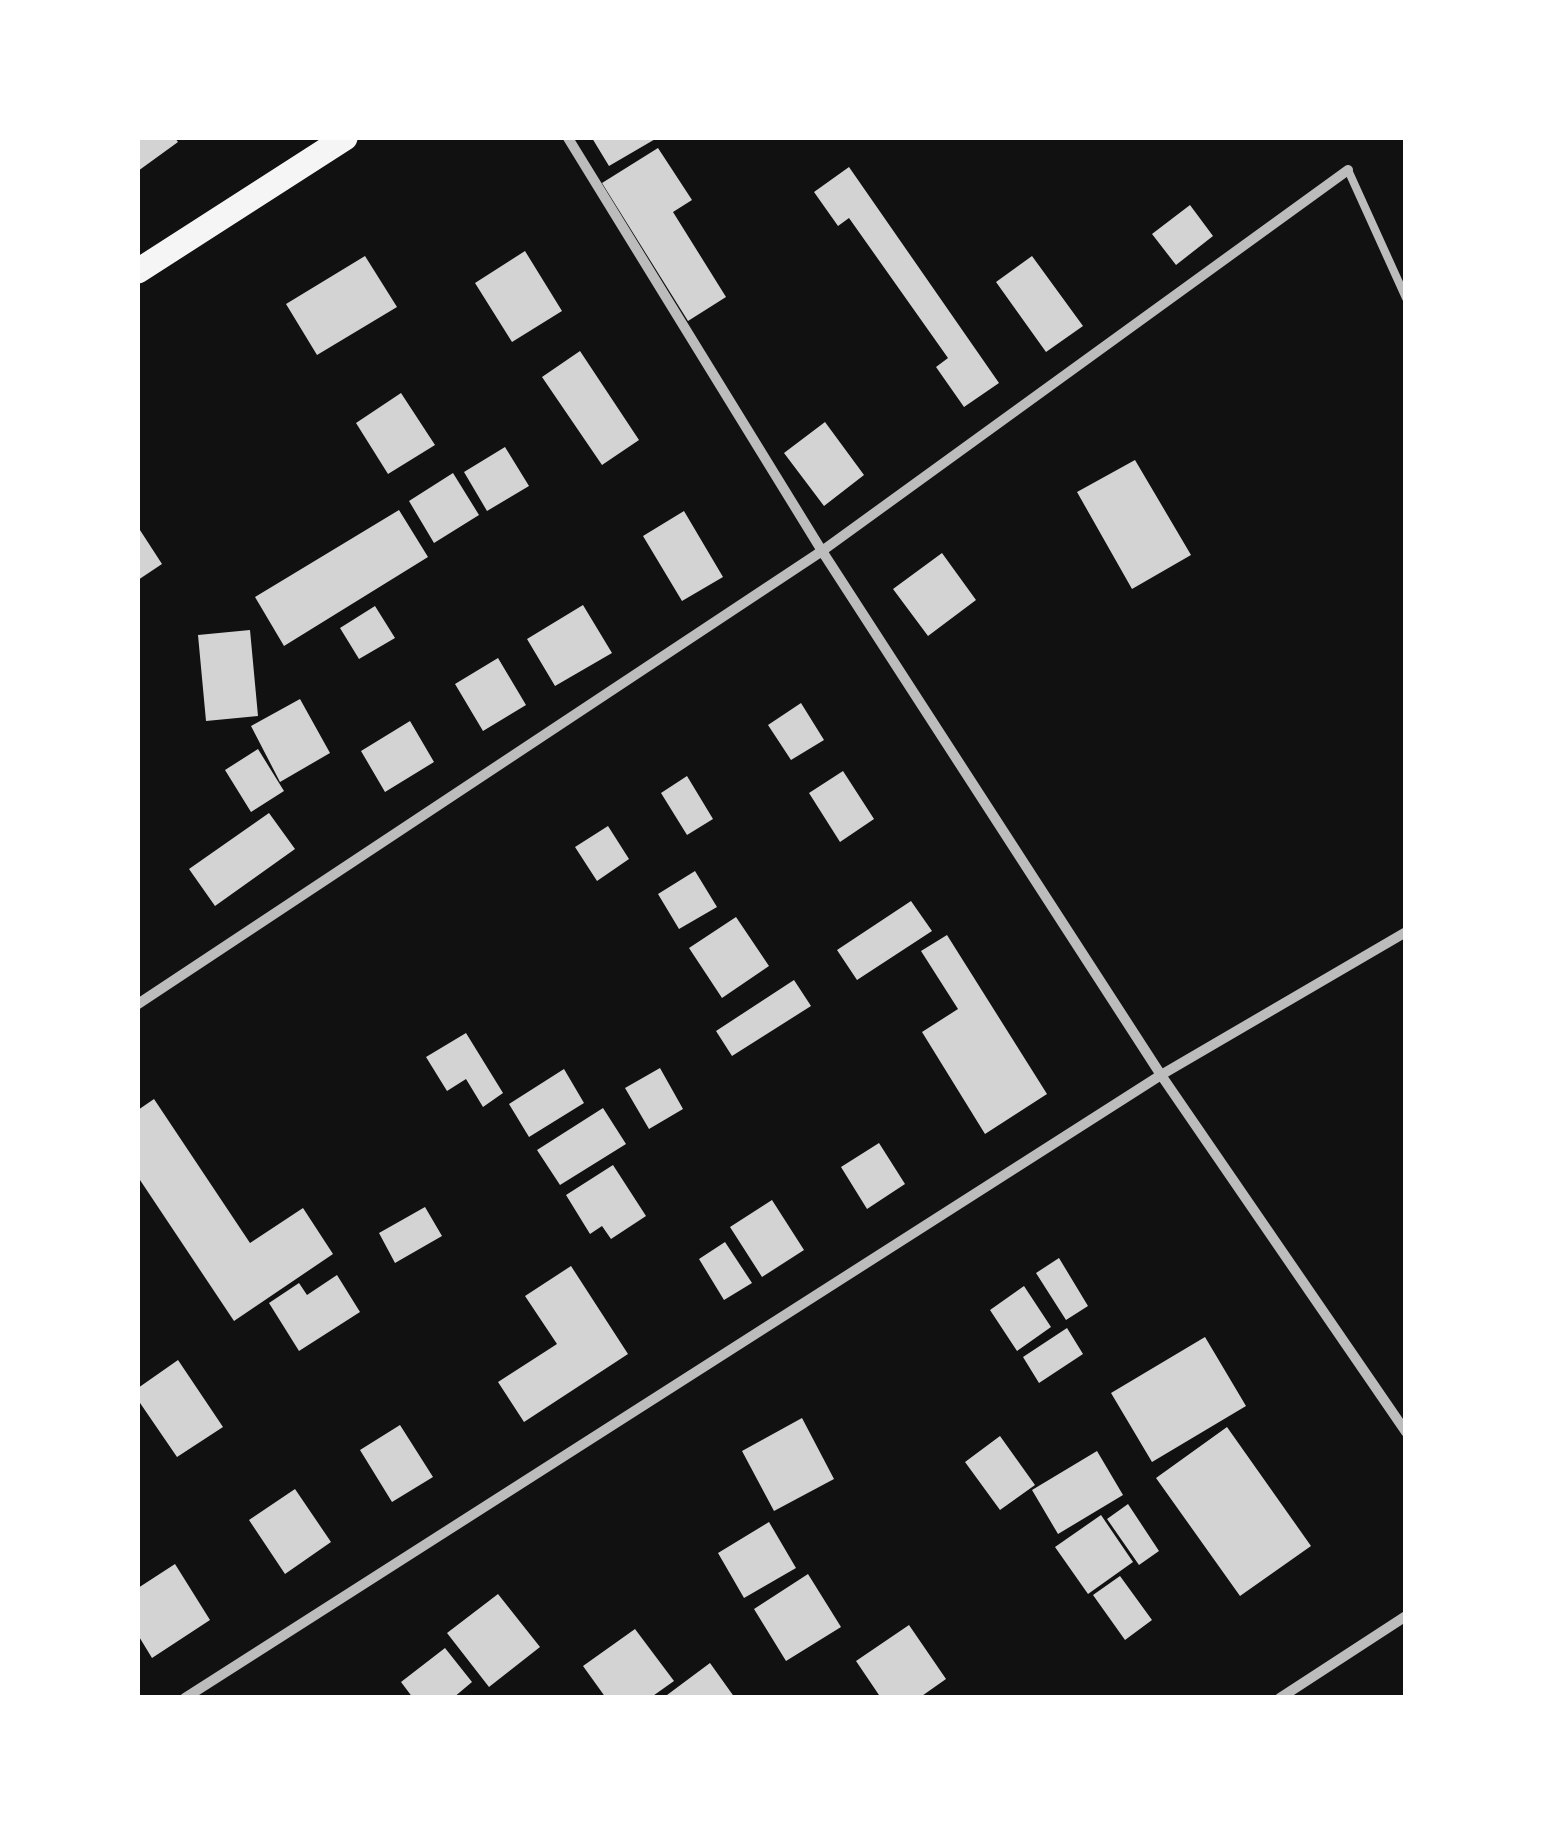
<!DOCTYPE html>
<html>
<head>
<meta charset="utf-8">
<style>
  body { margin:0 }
  #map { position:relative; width:1543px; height:1835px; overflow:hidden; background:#111; font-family:Signika,sans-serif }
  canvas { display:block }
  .frame { position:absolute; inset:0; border:140px solid #fff; pointer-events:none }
</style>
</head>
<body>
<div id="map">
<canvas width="1543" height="1835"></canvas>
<div class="frame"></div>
</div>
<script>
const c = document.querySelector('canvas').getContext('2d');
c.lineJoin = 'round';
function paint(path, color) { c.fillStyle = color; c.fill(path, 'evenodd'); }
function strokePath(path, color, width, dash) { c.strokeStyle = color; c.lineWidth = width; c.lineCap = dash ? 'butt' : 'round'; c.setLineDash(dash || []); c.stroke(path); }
const building = new Path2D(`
  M 138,138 L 175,138 L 178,142 L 138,171 Z
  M 592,138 L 657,138 L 609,166 Z
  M 658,148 L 692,200 L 673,212 L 726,297 L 688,321 L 602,183 Z
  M 849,167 L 999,383 L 964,407 L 936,367 L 948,358 L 849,218 L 838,226 L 814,192 Z
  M 1190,205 L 1213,236 L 1176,265 L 1152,234 Z
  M 525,251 L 562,311 L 512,342 L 475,283 Z
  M 365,256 L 397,307 L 317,355 L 286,304 Z
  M 1032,256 L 1083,326 L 1046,352 L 996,282 Z
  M 580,351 L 639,440 L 602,465 L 542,377 Z
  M 401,393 L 435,445 L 388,474 L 356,423 Z
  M 825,422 L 864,475 L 824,506 L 784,453 Z
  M 505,447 L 529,486 L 487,511 L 464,472 Z
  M 1135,460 L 1191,555 L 1132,589 L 1077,492 Z
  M 453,473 L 479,515 L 434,543 L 409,501 Z
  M 399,510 L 428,557 L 284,646 L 255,597 Z
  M 684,511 L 723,577 L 682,601 L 643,536 Z
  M 138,527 L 162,564 L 138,580 Z
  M 942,553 L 976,600 L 928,636 L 893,589 Z
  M 583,605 L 612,653 L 555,686 L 527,639 Z
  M 375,606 L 395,638 L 359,659 L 340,628 Z
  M 250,630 L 258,716 L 206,721 L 198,635 Z
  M 498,658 L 526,705 L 483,731 L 455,684 Z
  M 300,699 L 330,753 L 280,782 L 251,726 Z
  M 801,703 L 824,740 L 791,760 L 768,725 Z
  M 410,721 L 434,762 L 385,792 L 361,751 Z
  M 258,749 L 284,791 L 251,812 L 225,770 Z
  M 843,771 L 874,819 L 840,842 L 809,793 Z
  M 687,776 L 713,819 L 687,835 L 661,793 Z
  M 269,813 L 295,849 L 215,906 L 189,869 Z
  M 608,826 L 629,859 L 597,881 L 575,847 Z
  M 695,871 L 717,907 L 679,929 L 658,894 Z
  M 911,901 L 932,931 L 857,980 L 837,950 Z
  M 736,917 L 769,966 L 722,998 L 689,948 Z
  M 947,935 L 1047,1094 L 985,1134 L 922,1032 L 958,1009 L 921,951 Z
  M 794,980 L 811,1006 L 732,1056 L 716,1031 Z
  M 466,1033 L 503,1093 L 483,1107 L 466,1079 L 447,1091 L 426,1057 Z
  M 660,1068 L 683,1109 L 649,1129 L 625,1088 Z
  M 564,1069 L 584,1103 L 529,1137 L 509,1104 Z
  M 154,1099 L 250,1243 L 303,1208 L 333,1254 L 234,1321 L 138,1177 L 138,1110 Z
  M 603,1108 L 626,1144 L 560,1185 L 537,1150 Z
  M 879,1143 L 905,1184 L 867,1209 L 841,1167 Z
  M 613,1165 L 646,1216 L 611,1239 L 602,1226 L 590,1234 L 566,1195 Z
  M 772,1200 L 804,1250 L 762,1277 L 730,1227 Z
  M 425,1207 L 442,1236 L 395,1263 L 379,1233 Z
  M 725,1242 L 752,1283 L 724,1300 L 699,1259 Z
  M 1059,1258 L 1088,1306 L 1066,1320 L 1036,1273 Z
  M 571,1266 L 628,1354 L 524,1422 L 498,1382 L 557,1344 L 525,1296 Z
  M 337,1275 L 360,1312 L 299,1351 L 269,1303 L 299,1283 L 307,1295 Z
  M 1024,1286 L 1051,1327 L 1017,1351 L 990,1310 Z
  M 1067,1328 L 1083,1354 L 1039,1383 L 1023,1357 Z
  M 1205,1337 L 1246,1406 L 1152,1462 L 1111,1393 Z
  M 178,1360 L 223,1427 L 177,1457 L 138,1400 L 138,1388 Z
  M 802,1418 L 834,1479 L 774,1511 L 742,1451 Z
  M 400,1425 L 433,1477 L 392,1502 L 360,1450 Z
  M 1227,1427 L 1311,1546 L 1240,1596 L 1156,1478 Z
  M 1000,1436 L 1035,1485 L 1000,1510 L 965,1462 Z
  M 1097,1451 L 1123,1495 L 1058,1534 L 1032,1490 Z
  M 295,1489 L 331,1542 L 285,1574 L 249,1520 Z
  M 1128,1504 L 1159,1551 L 1139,1565 L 1107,1519 Z
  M 1101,1515 L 1133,1562 L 1088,1594 L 1055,1547 Z
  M 769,1522 L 796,1568 L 744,1598 L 718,1553 Z
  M 175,1564 L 210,1620 L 152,1658 L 138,1635 L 138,1588 Z
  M 808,1574 L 841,1627 L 786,1661 L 754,1609 Z
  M 1120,1576 L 1152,1620 L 1125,1640 L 1093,1595 Z
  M 498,1594 L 540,1647 L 489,1687 L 447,1633 Z
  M 909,1625 L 946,1679 L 919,1698 L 881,1698 L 856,1661 Z
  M 635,1629 L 674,1681 L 650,1698 L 606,1698 L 583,1666 Z
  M 445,1648 L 472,1682 L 453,1698 L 413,1698 L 401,1682 Z
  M 710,1663 L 735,1698 L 663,1698 Z`);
const service = new Path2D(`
  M 1348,170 L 1406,298`);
const minor = new Path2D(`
  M 568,138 L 822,551 L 1161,1075 L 1406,1432
  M 138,1004 L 822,551 L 1348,170
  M 185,1698 L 1161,1075 L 1406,932
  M 1280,1698 L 1406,1616`);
const primary = new Path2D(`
  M 138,271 L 345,138`);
paint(building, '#d3d3d3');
strokePath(service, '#bcbcbc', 8);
strokePath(minor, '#bcbcbc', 10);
strokePath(primary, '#f5f5f5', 25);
</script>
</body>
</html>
